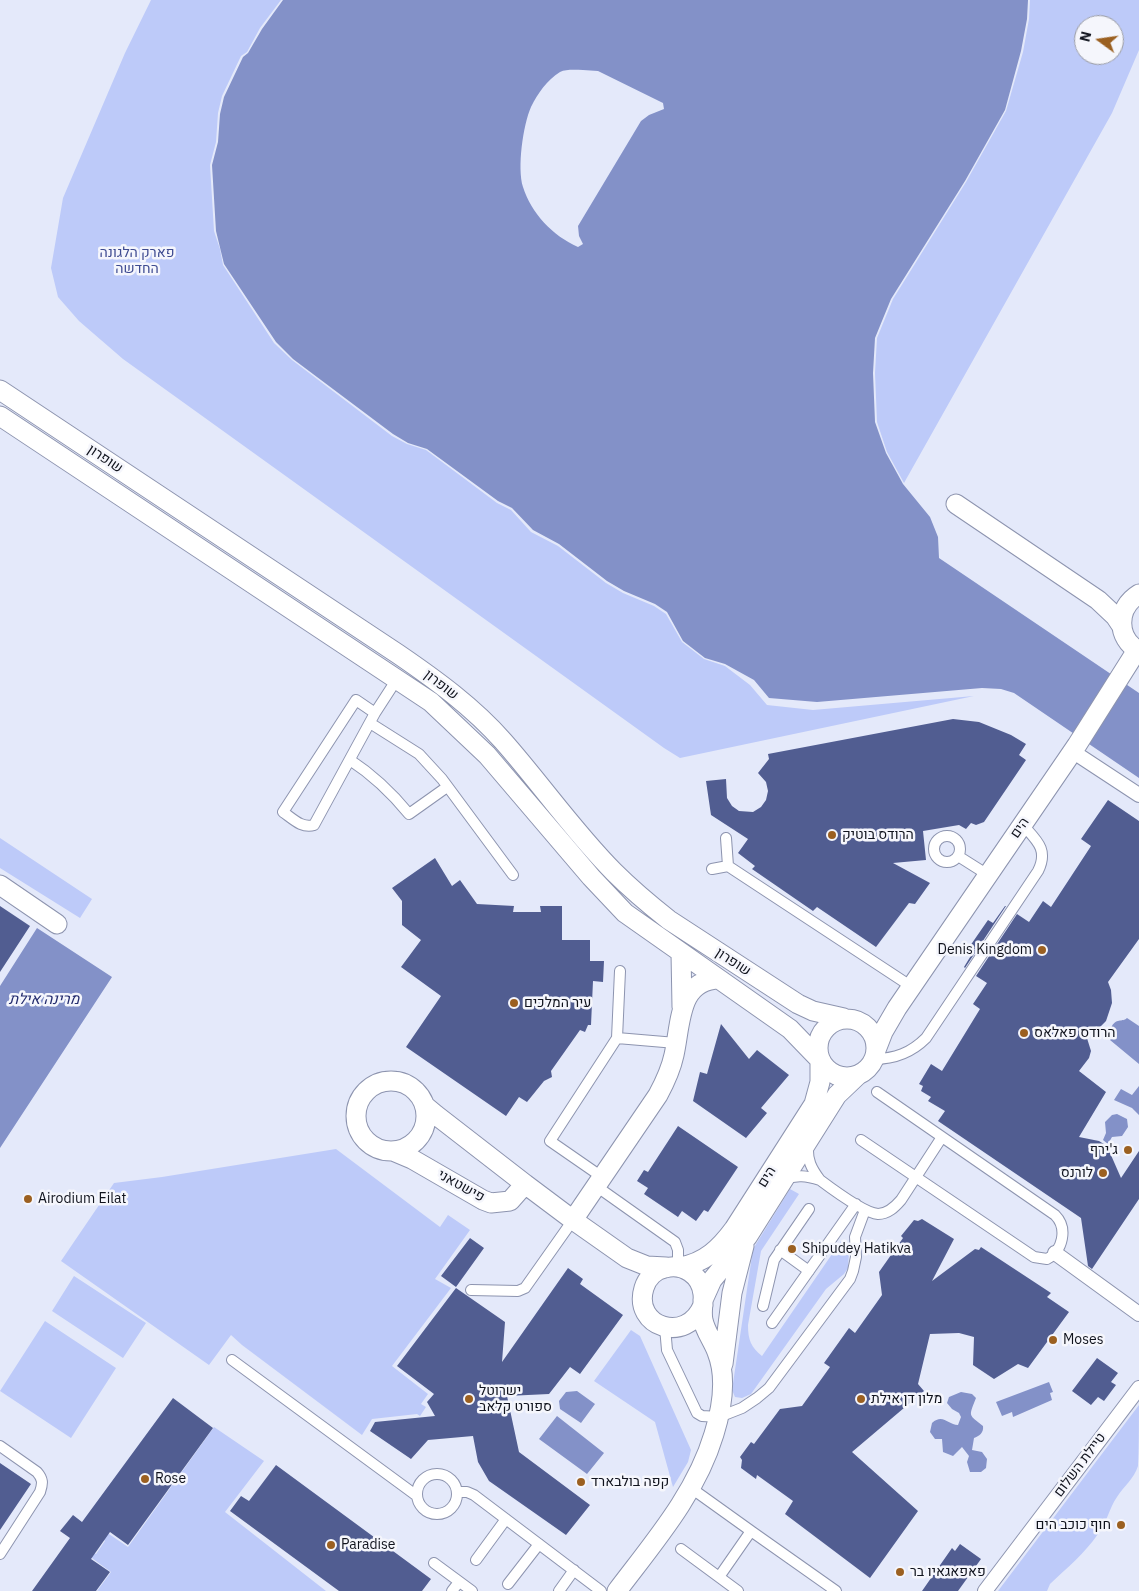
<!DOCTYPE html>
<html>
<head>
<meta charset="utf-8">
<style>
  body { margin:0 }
  #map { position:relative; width:1139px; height:1591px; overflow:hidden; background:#e4e9fa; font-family:"IBM Plex Sans",sans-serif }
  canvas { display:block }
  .north { position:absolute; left:1074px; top:15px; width:50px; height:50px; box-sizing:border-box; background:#f5f6fc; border:1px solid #999ba3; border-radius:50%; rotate:284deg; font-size:14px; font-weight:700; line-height:20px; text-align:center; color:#10131d }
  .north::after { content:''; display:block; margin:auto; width:18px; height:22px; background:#9b6021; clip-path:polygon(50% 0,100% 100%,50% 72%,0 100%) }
</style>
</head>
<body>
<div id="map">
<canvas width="1139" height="1591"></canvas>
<div class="north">N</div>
</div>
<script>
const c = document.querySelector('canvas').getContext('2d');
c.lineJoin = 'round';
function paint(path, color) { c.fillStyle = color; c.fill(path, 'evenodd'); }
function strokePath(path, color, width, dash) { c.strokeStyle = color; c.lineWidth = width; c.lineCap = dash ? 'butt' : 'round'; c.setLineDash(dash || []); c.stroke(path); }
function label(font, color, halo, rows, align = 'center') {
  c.font = font + ' "IBM Plex Sans",Heebo,sans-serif'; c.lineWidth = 5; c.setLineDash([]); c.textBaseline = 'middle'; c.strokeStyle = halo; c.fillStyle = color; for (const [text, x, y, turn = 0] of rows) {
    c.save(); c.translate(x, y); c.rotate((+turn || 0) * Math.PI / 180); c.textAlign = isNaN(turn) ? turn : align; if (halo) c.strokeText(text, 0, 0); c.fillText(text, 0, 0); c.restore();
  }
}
const green = new Path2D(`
  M 151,0 L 281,0 L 260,28 L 247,52 L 241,56 L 222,96 L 218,113 L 216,142 L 210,165 L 214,231 L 220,249 L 223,265 L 274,343 L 292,360 L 392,436 L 407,444 L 426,450 L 497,503 L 511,510 L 531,532 L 558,546 L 606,583 L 623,593 L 654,606 L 666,614 L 682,642 L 704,659 L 725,666 L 750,685 L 767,705 L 813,710 L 974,696 L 680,758 L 664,748 L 123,359 L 79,321 L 58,297 L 51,268 L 63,198 L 125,53 Z
  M 1030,0 L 1139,0 L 1139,50 L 1112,113 L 904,483 L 887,452 L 877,422 L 875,373 L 877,338 L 893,299 L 966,182 L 1006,111 L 1023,52 L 1029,19 ZM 1084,25 L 1114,25 L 1114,55 L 1084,55 Z
  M 0,838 L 92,899 L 80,918 L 0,868 Z
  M 336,1149 L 440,1227 L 448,1215 L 470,1230 L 435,1279 L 451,1288 L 392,1366 L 428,1394 L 421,1404 L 426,1407 L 420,1416 L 417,1414 L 372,1419 L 362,1435 L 242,1345 L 231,1335 L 209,1365 L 61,1261 L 114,1183 L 162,1177 Z
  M 790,1189 L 799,1194 L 761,1251 L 748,1325 C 748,1340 751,1347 762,1356 L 841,1241 L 849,1251 L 848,1268 L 844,1274 L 826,1289 L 751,1394 L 742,1398 L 735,1397 L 732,1390 L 753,1249 Z
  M 74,1276 L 146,1323 L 123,1358 L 52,1311 Z
  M 45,1321 L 116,1368 L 71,1438 L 0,1391 Z
  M 631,1330 L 640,1336 L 691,1450 L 688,1462 L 673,1487 L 655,1422 L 594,1381 Z
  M 1139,1405 C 1139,1419 1139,1454 1138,1466 C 1134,1479 1124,1486 1117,1497 C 1109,1508 1107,1523 1098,1534 C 1085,1553 1067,1568 1050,1584 L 1047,1591 L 998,1591 Z
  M 214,1427 L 264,1461 L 225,1512 L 326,1591 L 97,1591 L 111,1572 L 89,1556 L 92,1552 L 96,1554 L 105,1541 L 102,1538 L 106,1532 L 128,1547 Z`);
const water = new Path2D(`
  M 283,0 L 1028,0 L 1027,19 L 1021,51 L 1005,110 L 965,181 L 891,299 L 875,338 L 873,373 L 875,422 L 886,453 L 903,484 L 930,517 L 938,537 L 939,558 L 1139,693 L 1139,778 L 1014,693 L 1001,689 L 982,688 L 817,702 L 769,698 L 754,680 L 725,664 L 705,658 L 683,641 L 667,612 L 655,604 L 624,591 L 607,581 L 559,544 L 533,530 L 512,508 L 498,501 L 427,449 L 408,443 L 393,434 L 293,359 L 276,342 L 224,264 L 216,231 L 212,165 L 218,142 L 220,114 L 224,97 L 243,57 L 248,53 L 262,29 ZM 583,70 L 598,71 L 663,103 L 664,109 L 649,115 L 641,121 L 578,226 L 579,236 L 583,244 L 578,247 C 553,236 531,213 523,187 C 517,168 523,125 531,107 C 538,93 547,80 560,72 C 566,69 576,70 583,70 Z
  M 37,928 L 112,977 L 0,1148 L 0,986 Z
  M 1127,1018 L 1139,1026 L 1139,1064 L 1110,1040 L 1113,1035 L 1111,1028 C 1116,1017 1122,1023 1127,1018 Z
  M 1139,1086 L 1139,1115 L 1132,1108 L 1114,1100 L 1121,1089 L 1132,1095 Z
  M 1117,1114 L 1127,1119 L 1128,1127 L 1122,1136 L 1112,1137 L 1108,1144 L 1103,1140 L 1106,1133 L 1105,1122 L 1112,1115 Z
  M 1049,1382 L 1053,1392 L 1050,1393 L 1052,1400 L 1013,1417 L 1012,1412 L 1002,1416 L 996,1402 Z
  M 577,1391 L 595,1404 L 581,1423 L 560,1409 L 559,1401 L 566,1392 Z
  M 961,1392 L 972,1394 L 976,1398 C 968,1418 969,1414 983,1426 C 984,1433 979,1436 974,1438 L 972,1450 L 982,1452 L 987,1459 L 986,1468 L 981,1472 L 970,1472 L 967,1462 L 969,1456 L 962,1447 L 953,1456 L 943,1452 L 942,1439 L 935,1439 L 930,1432 L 932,1423 C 943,1413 948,1425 958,1425 L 961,1417 L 959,1413 L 952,1409 L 947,1403 L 949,1397 Z
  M 557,1416 L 604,1453 L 587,1474 L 539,1439 Z`);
const building = new Path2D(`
  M 953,719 L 979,722 L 1011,735 L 1026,744 L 1019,755 L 1026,760 L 984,822 L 976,825 L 971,823 L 966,829 L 959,825 L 923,831 L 926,860 L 893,863 L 930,883 L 915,904 L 909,903 L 876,947 L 817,907 L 813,911 L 752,869 L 755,866 L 738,853 L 748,839 L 711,815 L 706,781 L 726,779 L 727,798 L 732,806 L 739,811 L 753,812 L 761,807 L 766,800 L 768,791 L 766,782 L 758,773 L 769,759 L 768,754 Z
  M 1108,800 L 1139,821 L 1139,939 L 1108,982 L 1111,990 L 1112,1003 L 1106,1021 L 1099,1028 L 1086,1035 L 1091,1051 L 1089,1058 L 1079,1071 L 1106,1092 L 1079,1137 L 1099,1141 L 1107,1146 L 1121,1178 L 1139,1151 L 1139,1199 L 1092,1269 L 1088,1266 L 1081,1218 L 938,1121 L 945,1111 L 928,1101 L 931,1097 L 921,1091 L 923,1086 L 919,1084 L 931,1064 L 942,1071 L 980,1009 L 973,1004 L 987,983 L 976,976 L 1017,914 L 1029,922 L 1043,901 L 1051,907 L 1091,846 L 1081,839 Z
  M 435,858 L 452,886 L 460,880 L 477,904 L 514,906 L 513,912 L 541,912 L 540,906 L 562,906 L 562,940 L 590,940 L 590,961 L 604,961 L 603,982 L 593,981 L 591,1025 L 588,1025 L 585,1032 L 580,1030 L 551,1071 L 552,1077 L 544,1081 L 527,1102 L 519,1097 L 506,1116 L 406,1047 L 441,996 L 401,967 L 421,940 L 402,925 L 402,901 L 392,888 Z
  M 0,906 L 30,926 L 0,972 Z
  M 1005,906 L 1006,906 L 965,968 L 964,967 L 975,949 L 970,946 L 988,920 L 993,923 Z
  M 721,1024 L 749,1059 L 757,1050 L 789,1075 L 761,1108 L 767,1113 L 746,1138 L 693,1101 L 700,1072 L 707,1074 Z
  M 678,1126 L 738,1167 L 708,1212 L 704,1210 L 696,1221 L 682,1211 L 678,1217 L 644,1194 L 648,1188 L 637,1181 L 644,1170 L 648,1172 Z
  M 922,1219 L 954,1239 L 932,1281 L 975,1249 L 979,1250 L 981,1247 L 1051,1293 L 1047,1297 L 1069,1312 L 1028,1368 L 1018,1364 L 994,1379 L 973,1365 L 974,1337 L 959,1333 L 930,1334 L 918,1384 L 924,1391 L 852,1452 L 918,1511 L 870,1578 L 785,1514 L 793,1501 L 757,1475 L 756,1479 L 741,1468 L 742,1460 L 740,1457 L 751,1442 L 754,1444 L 780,1409 L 802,1406 L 830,1367 L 824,1363 L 849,1328 L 855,1333 L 882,1295 L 879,1272 L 903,1238 L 901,1236 L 914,1220 L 918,1221 Z
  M 470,1238 L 484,1248 L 456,1287 L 441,1276 Z
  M 568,1268 L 583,1279 L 580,1284 L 623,1315 L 580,1374 L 570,1367 L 549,1394 L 507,1396 L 519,1452 L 590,1505 L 566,1535 L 489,1481 L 478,1462 L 473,1436 L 428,1440 L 411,1459 L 370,1431 L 375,1422 L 435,1416 L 427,1402 L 434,1394 L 397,1366 L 456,1288 L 505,1322 L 502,1362 Z
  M 1097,1358 L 1118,1373 L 1111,1382 L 1116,1385 L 1104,1401 L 1098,1397 L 1091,1405 L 1072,1391 Z
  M 173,1398 L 213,1428 L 128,1545 L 110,1532 L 91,1559 L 110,1572 L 96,1591 L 32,1591 L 70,1538 L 60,1531 L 73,1515 L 82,1522 Z
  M 0,1463 L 31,1484 L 0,1530 Z
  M 276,1465 L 431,1579 L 422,1591 L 339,1591 L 230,1511 L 241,1496 L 249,1501 Z
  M 960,1544 L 981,1559 L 958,1591 L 922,1591 L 952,1548 L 955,1551 Z`);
const service = new Path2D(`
  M 375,713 L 356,700 L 283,812 C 292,818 302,829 314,825 L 375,713 L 397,679
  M 370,723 L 419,754 L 442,779 L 513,875
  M 350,760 C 373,775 391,792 409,814 L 447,787
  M934 849a13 13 0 1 1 26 0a13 13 0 1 1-26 0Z
  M 726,838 L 728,866
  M 958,856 L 988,875
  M 712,869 L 728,866 L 912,987
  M 617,1038 L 676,1043
  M 874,1059 C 895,1059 911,1053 926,1038 L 1038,871 C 1049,849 1036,840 1022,824
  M 861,1140 L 1034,1257 L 1047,1259 C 1063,1251 1068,1228 1055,1215 L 877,1092
  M 808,1145 C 807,1160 811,1168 820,1180
  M 602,1177 L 550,1141 L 617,1038 L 620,971
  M 784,1180 C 796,1174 807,1176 820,1180 C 832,1189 864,1213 878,1214 C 888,1214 895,1207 901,1200 L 942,1137
  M 596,1186 L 675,1242 L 678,1250 L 678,1267
  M 780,1250 L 809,1271
  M 471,1290 L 518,1291 L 525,1288 L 573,1220
  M 763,1306 L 774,1260 L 809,1209
  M 772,1323 L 856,1204
  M 665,1327 L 667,1350 L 697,1413 L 702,1416 L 719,1417 L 742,1408 L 757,1398 L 769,1388 L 850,1279 L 853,1271 L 856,1257 L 855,1237 L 865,1210
  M 232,1360 L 417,1496
  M 0,1446 L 37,1472 C 43,1479 43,1483 40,1492 L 0,1554
  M417 1494a20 20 0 1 1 40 0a20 20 0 1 1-40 0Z
  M 691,1488 L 751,1531
  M 457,1492 L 467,1492 L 474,1495 L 601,1591
  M 681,1549 L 738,1591
  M 476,1560 L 506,1519
  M 434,1563 L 472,1591
  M 719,1577 L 751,1531 L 836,1591
  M 508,1584 L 539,1544
  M 452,1591 L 459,1582
  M 559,1591 L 574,1570`);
const pedestrian = new Path2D(`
  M 1072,751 L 1139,795
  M 1055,1253 L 1139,1314
  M 985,1591 L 1139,1388`);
const minor = new Path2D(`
  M 0,390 L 398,654 C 436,680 473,707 503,741 C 541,784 574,832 614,872 C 631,889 650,905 669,920 L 798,1004 L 813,1011 L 844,1018
  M 0,416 L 431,702 L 487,755 L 591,877 L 625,913 L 790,1029 L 819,1059
  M 956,504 L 1098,600 L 1115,616 L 1121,625
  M 1139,594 C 1116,608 1116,638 1139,651
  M 0,885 L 57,924
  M 681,953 L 682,1007
  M818 1048a29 29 0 1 1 58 0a29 29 0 1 1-58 0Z
  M 876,1050 L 883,1032 L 897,1008 L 1077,745 L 1137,650
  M356 1116a35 35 0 1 1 70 0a35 35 0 1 1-70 0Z
  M 393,1151 L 412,1159 L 483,1200 L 491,1203 L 510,1201 L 525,1184 L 436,1115 L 424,1105
  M 525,1184 L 573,1220 L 627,1258 L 647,1266 L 666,1267
  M 573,1220 L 658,1095 C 665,1082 671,1069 674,1055 C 681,1024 678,980 719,979
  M 680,1267 C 705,1263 720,1248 734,1229 L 814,1104 L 820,1082 L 820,1061
  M 703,1300 L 712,1280 L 748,1236 L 837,1095 L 858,1075
  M 723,1364 L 732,1293 L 744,1246
  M 617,1591 C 654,1542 696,1494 714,1434 C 722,1408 727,1377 717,1352 C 713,1341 705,1331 703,1320 C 701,1311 704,1303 703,1294 C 701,1275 683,1263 665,1268 C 655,1270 647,1278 644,1288 C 632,1327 687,1345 703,1305`);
const markers = [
  [832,835,5,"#9b6021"],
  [1042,950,5,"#9b6021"],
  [514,1003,5,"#9b6021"],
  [1024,1033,5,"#9b6021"],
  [1128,1150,5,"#9b6021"],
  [1103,1173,5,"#9b6021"],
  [28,1199,5,"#9b6021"],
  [792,1249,5,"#9b6021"],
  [1053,1340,5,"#9b6021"],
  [469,1399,5,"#9b6021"],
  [861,1399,5,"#9b6021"],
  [145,1479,5,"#9b6021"],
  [581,1482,5,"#9b6021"],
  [1121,1525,5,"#9b6021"],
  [331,1545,5,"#9b6021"],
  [900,1572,5,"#9b6021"]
];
const parkNames = [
  ["פארק הלגונה",137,253],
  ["החדשה",137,269]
];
const streetNames = [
  ["שופרון",105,459,34],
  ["שופרון",441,685,38],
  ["הים",1020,828,-56],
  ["שופרון",733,962,33],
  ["הים",767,1177,-58],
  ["פישטאני",461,1186,29],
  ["טיילת השלום",1080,1465,-53]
];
const poiNames = [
  ["הרודס בוטיק",842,835],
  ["Denis Kingdom",1032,950,"right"],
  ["עיר המלכים",524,1003],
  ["הרודס פאלאס",1034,1033],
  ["ג'ירף",1118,1150,"right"],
  ["לורנס",1093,1173,"right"],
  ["Airodium Eilat",38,1199],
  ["Shipudey Hatikva",802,1249],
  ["Moses",1063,1340],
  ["ישרוטל",479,1391],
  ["ספורט קלאב",479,1407],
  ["מלון דן אילת",871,1399],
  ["Rose",155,1479],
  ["קפה בולבארד",591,1482],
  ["חוף כוכב הים",1111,1525,"right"],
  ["Paradise",341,1545],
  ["פאפאגאיו בר",910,1572]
];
const waterNames = [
  ["מרינה אילת",44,1000]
];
paint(green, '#bdcaf9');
paint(water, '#8391c8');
paint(building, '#515d91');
strokePath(service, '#8d94af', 12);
strokePath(pedestrian, '#8d94af', 16);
strokePath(minor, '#8d94af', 21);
strokePath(service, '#fff', 10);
strokePath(pedestrian, '#fff', 14);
strokePath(minor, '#fff', 19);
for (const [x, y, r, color] of markers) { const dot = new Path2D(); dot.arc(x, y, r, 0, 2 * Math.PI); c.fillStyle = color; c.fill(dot); strokePath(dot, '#f5f6fc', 2); }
label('14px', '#3e4b91', '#f5f6fc', parkNames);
label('14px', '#10131d', '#f5f6fc', streetNames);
label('14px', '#10131d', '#f5f6fc', poiNames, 'left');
label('italic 15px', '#242c6e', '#f5f6fc', waterNames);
</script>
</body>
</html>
